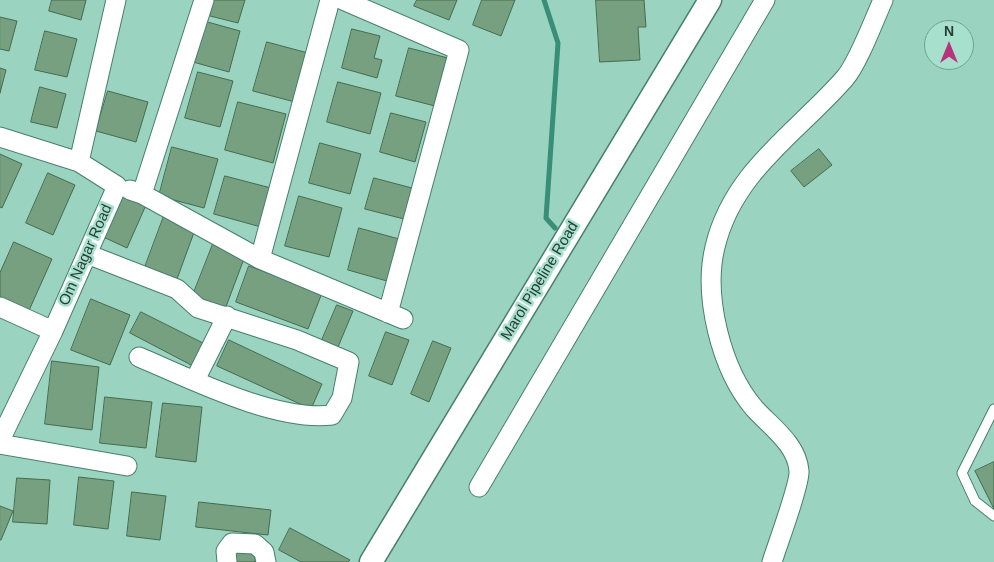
<!DOCTYPE html>
<html>
<head>
<meta charset="utf-8">
<style>
  body { margin:0 }
  #map { position:relative; width:994px; height:562px; overflow:hidden; background:#9ad4c0; font-family:Arial,sans-serif }
  canvas { display:block }
  .north { position:absolute; left:924px; top:20px; width:50px; height:50px; box-sizing:border-box; background:#a7e1cd; border:1px solid #73a091; border-radius:50%; rotate:0deg; font-size:14px; font-weight:700; line-height:20px; text-align:center; color:#263e36 }
  .north::after { content:''; display:block; margin:auto; width:18px; height:22px; background:#b7347b; clip-path:polygon(50% 0,100% 100%,50% 72%,0 100%) }
</style>
</head>
<body>
<div id="map">
<canvas width="994" height="562"></canvas>
<div class="north">N</div>
</div>
<script>
const c = document.querySelector('canvas').getContext('2d');
c.lineJoin = 'round';
function strokePath(path, color, width, dash) { c.strokeStyle = color; c.lineWidth = width; c.lineCap = dash ? 'butt' : 'round'; c.setLineDash(dash || []); c.stroke(path); }
function paint(path, color) { c.fillStyle = color; c.fill(path, 'evenodd'); }
function label(font, color, halo, rows, align = 'center') {
  c.font = font + ' Arial,sans-serif'; c.lineWidth = 5; c.setLineDash([]); c.textBaseline = 'middle'; c.strokeStyle = halo; c.fillStyle = color; for (const [text, x, y, turn = 0] of rows) {
    c.save(); c.translate(x, y); c.rotate((+turn || 0) * Math.PI / 180); c.textAlign = isNaN(turn) ? turn : align; if (halo) c.strokeText(text, 0, 0); c.fillText(text, 0, 0); c.restore();
  }
}
const stream = new Path2D(`
  M 544,0 L 558,43 L 546,218 L 555,228`);
const building = new Path2D(`
  M 52,0 L 86,0 L 81,20 L 49,11 Z
  M 214,0 L 245,0 L 238,23 L 210,16 Z
  M 417,0 L 457,0 L 449,20 L 414,6 Z
  M 482,0 L 515,0 L 501,36 L 473,25 Z
  M 596,0 L 644,0 L 646,27 L 638,27 L 640,60 L 600,62 Z
  M 0,17 L 17,21 L 9,51 L 0,49 Z
  M 204,21 L 240,31 L 229,72 L 193,62 Z
  M 352,29 L 380,36 L 374,58 L 382,60 L 377,78 L 342,68 Z
  M 45,31 L 77,39 L 67,77 L 35,70 Z
  M 267,42 L 308,53 L 295,102 L 253,91 Z
  M 409,48 L 448,58 L 435,106 L 396,96 Z
  M 0,68 L 6,70 L 0,93 Z
  M 198,72 L 233,81 L 220,127 L 185,118 Z
  M 338,82 L 381,93 L 370,134 L 327,122 Z
  M 40,87 L 66,94 L 57,128 L 31,122 Z
  M 108,91 L 148,102 L 136,142 L 96,131 Z
  M 238,102 L 286,114 L 273,163 L 225,150 Z
  M 391,113 L 426,122 L 415,162 L 380,152 Z
  M 320,143 L 361,154 L 350,194 L 309,183 Z
  M 172,147 L 218,159 L 204,208 L 159,196 Z
  M 819,149 L 832,165 L 804,187 L 791,171 Z
  M 0,154 L 22,164 L 2,208 L 0,207 Z
  M 48,173 L 75,185 L 53,235 L 26,223 Z
  M 225,176 L 271,188 L 261,227 L 214,214 Z
  M 374,178 L 412,188 L 404,219 L 365,209 Z
  M 118,193 L 146,205 L 127,248 L 99,235 Z
  M 299,196 L 342,208 L 329,257 L 285,246 Z
  M 164,216 L 196,227 L 177,279 L 145,267 Z
  M 359,228 L 399,239 L 387,281 L 348,270 Z
  M 14,242 L 52,259 L 27,315 L 0,303 L 0,273 Z
  M 213,244 L 245,256 L 224,312 L 191,300 Z
  M 249,266 L 322,293 L 308,329 L 236,302 Z
  M 91,299 L 130,315 L 110,365 L 71,350 Z
  M 337,305 L 353,311 L 338,347 L 322,340 Z
  M 141,312 L 205,344 L 193,366 L 130,333 Z
  M 386,332 L 409,340 L 392,385 L 369,376 Z
  M 229,340 L 322,384 L 311,409 L 217,366 Z
  M 433,341 L 451,348 L 429,402 L 411,394 Z
  M 52,361 L 99,367 L 92,430 L 45,424 Z
  M 105,397 L 152,402 L 146,448 L 100,443 Z
  M 163,403 L 202,407 L 196,462 L 156,457 Z
  M 994,462 L 994,509 L 975,471 Z
  M 79,477 L 114,481 L 108,529 L 74,525 Z
  M 17,478 L 50,480 L 47,524 L 13,522 Z
  M 132,492 L 166,496 L 160,540 L 127,536 Z
  M 199,502 L 271,510 L 268,535 L 196,527 Z
  M 0,506 L 13,511 L 1,540 L 0,540 Z
  M 290,528 L 350,560 L 348,562 L 301,562 L 279,550 Z
  M 235,552 L 256,553 L 255,562 L 235,562 Z`);
const service = new Path2D(`
  M 994,409 L 962,473 L 975,501 L 994,516`);
const minor = new Path2D(`
  M 343,0 L 459,50 L 388,313
  M 0,137 L 79,162 L 117,186 L 53,331 L 0,440
  M 79,162 L 116,0
  M 130,190 L 142,194 L 204,0
  M 142,194 L 260,259 L 403,319
  M 87,254 L 177,289 L 198,308 L 297,340 L 349,362 L 342,398 L 332,415 C 276,422 191,379 139,357
  M 260,259 L 330,0
  M 0,307 L 53,331
  M 195,380 L 227,316
  M 0,444 L 127,466
  M 479,487 L 765,0
  M 227,562 L 226,551 L 232,543 L 255,544 L 264,552 L 266,562
  M 772,562 C 777,546 800,484 799,471 C 797,444 771,427 754,408 C 721,369 703,296 715,247 C 733,171 797,133 845,78 C 858,63 874,20 883,0`);
const tertiary = new Path2D(`
  M 371,562 L 710,0`);
const streetNames = [
  ["Om Nagar Road",86,255,-66],
  ["Marol Pipeline Road",540,281,-59]
];
strokePath(stream, '#388e76', 5);
paint(building, '#77a080');
strokePath(building, '#446b4d', 1);
strokePath(service, '#477f6d', 11);
strokePath(minor, '#477f6d', 21);
strokePath(tertiary, '#477f6d', 25);
strokePath(service, '#fff', 9);
strokePath(minor, '#fff', 19);
strokePath(tertiary, '#fff', 22);
label('15px', '#263e36', '#a7e1cd', streetNames);
</script>
</body>
</html>
